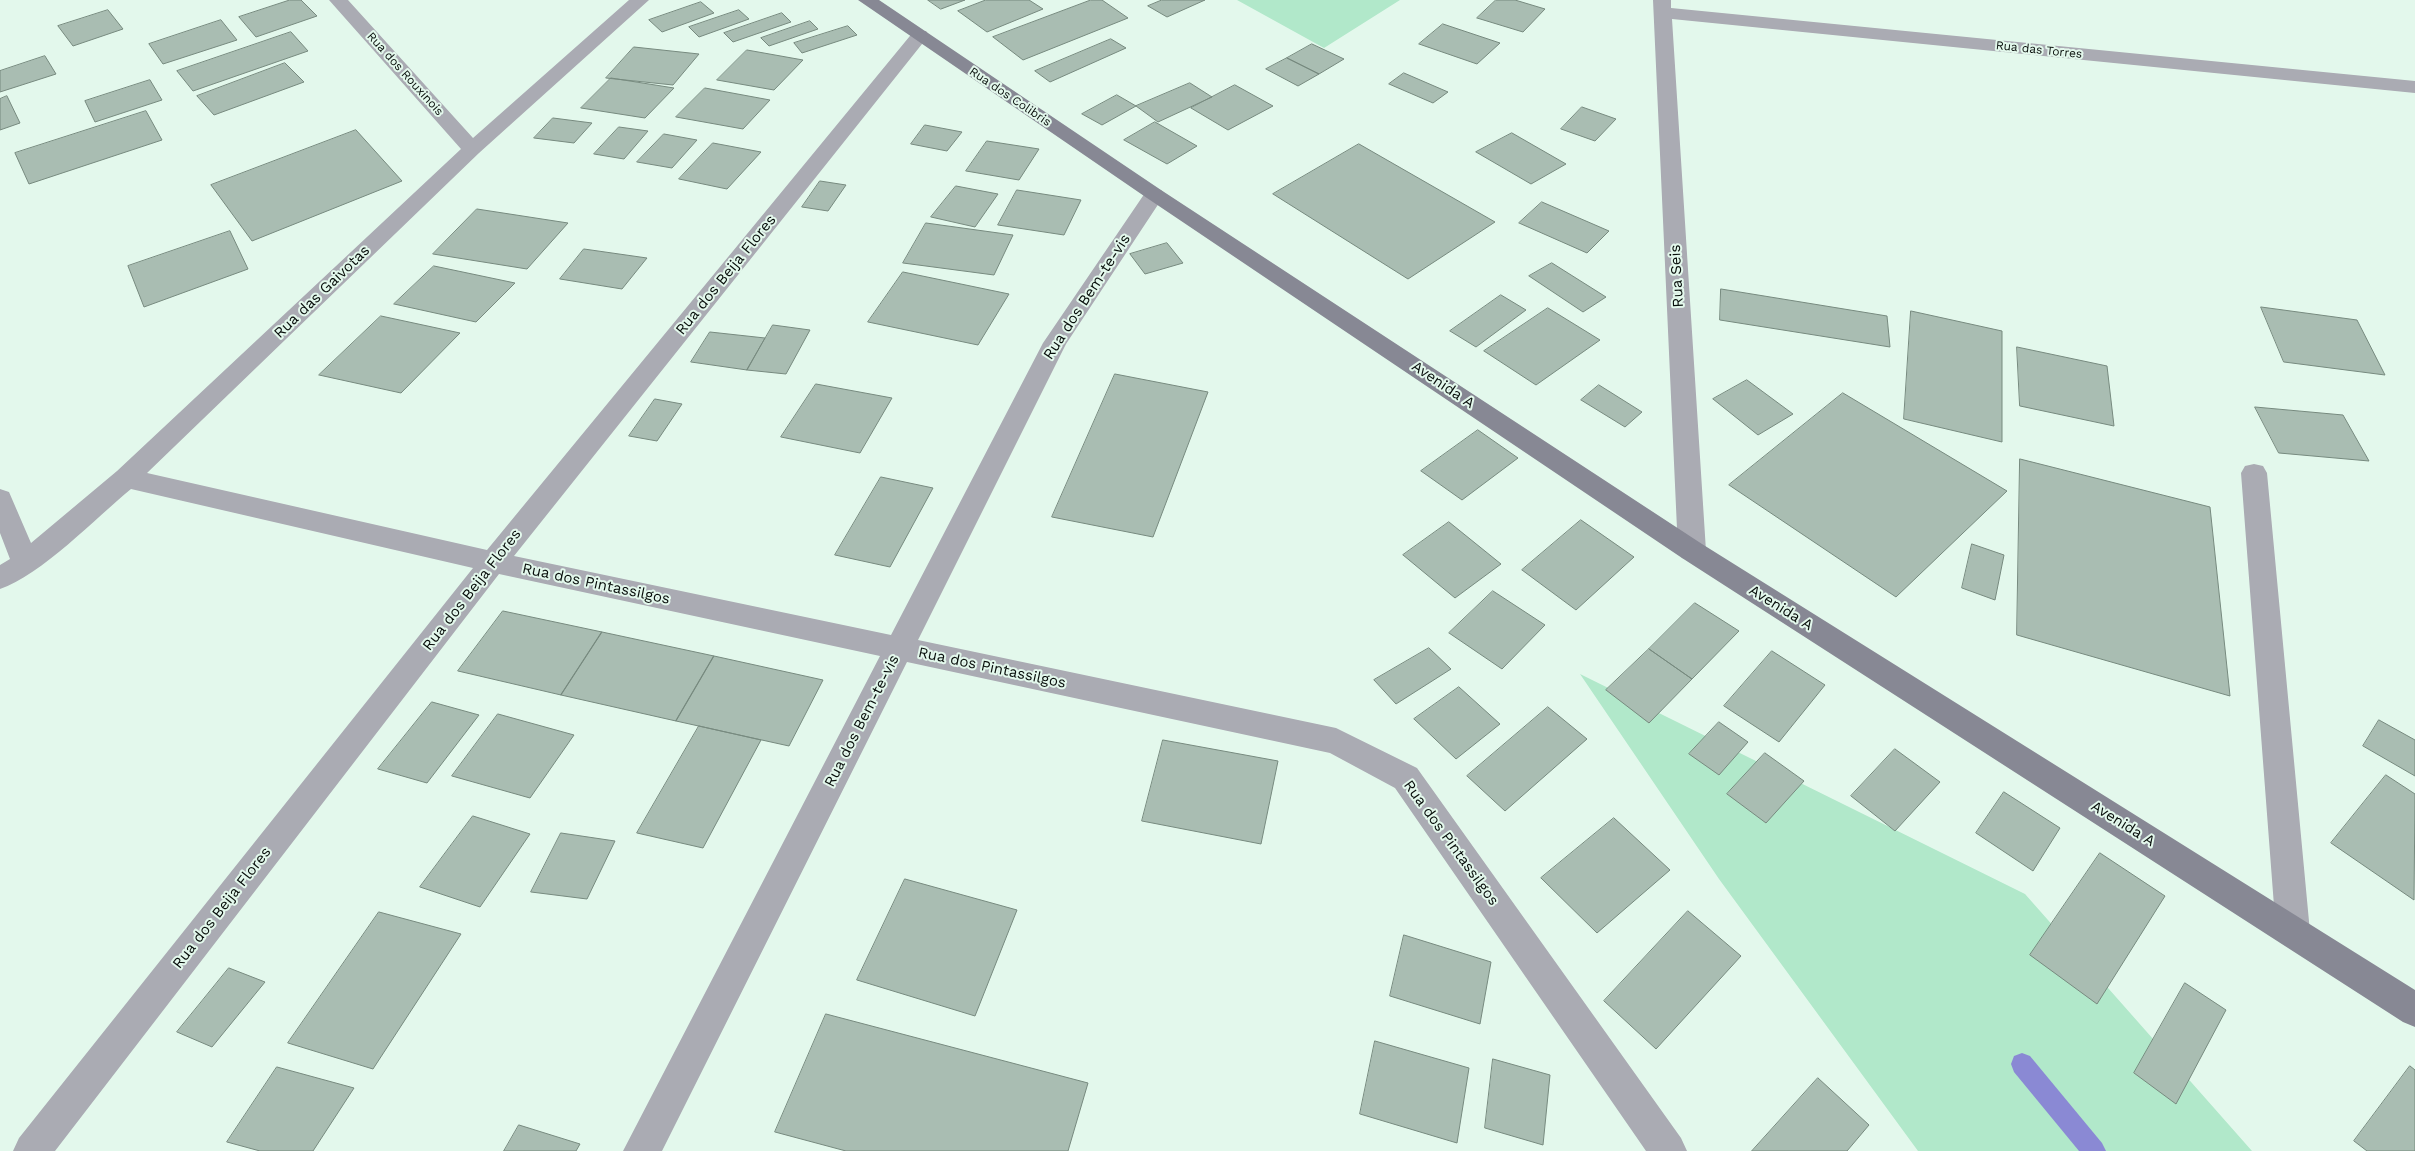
<!DOCTYPE html>
<html>
<head>
<meta charset="utf-8">
<style>
  body { margin:0 }
  canvas { display:block; background:#e3f8ec }
</style>
</head>
<body>
<canvas width="2415" height="1151"></canvas>
<script>
const c = document.querySelector('canvas').getContext('2d');
c.lineJoin = 'round';
function paint(path, color) { c.fillStyle = color; c.fill(path, 'evenodd'); }
function strokePath(path, color, width, dash) { c.strokeStyle = color; c.lineWidth = width; c.lineCap = dash ? 'butt' : 'round'; c.setLineDash(dash || []); c.stroke(path); }
function label(font, color, halo, rows, align = 'center') {
  c.font = font + ' "Work Sans",sans-serif'; c.lineWidth = 4; c.setLineDash([]); c.textBaseline = 'middle'; c.strokeStyle = halo; c.fillStyle = color; for (const [text, x, y, turn = 0] of rows) {
    c.save(); c.translate(x, y); c.rotate((+turn || 0) * Math.PI / 180); c.textAlign = isNaN(turn) ? turn : align; if (halo) c.strokeText(text, 0, 0); c.fillText(text, 0, 0); c.restore();
  }
}
const green = new Path2D(`
  M 1237,0 L 1400,0 L 1324,48 Z
  M 1580,674 L 2025,894 L 2252,1151 L 1918,1151 L 1719,879 Z`);
const stream = new Path2D(`
  M 2022,1053 L 2030,1056 L 2102,1143 L 2106,1151 L 2079,1151 L 2014,1072 L 2011,1064 L 2014,1056 Z`);
const building = new Path2D(`
  M 290,0 L 301,0 L 317,16 L 256,37 L 239,17 Z
  M 928,0 L 965,0 L 941,9 Z
  M 986,0 L 1029,0 L 1043,9 L 987,32 L 958,11 Z
  M 1091,0 L 1102,0 L 1128,18 L 1023,60 L 993,37 Z
  M 1162,0 L 1205,0 L 1167,17 L 1148,6 Z
  M 1496,0 L 1515,0 L 1545,9 L 1523,32 L 1477,18 Z
  M 701,2 L 714,13 L 662,32 L 649,20 Z
  M 108,10 L 123,29 L 73,46 L 58,26 Z
  M 739,10 L 749,19 L 699,37 L 689,27 Z
  M 782,13 L 791,22 L 733,42 L 724,33 Z
  M 221,20 L 237,40 L 163,64 L 149,44 Z
  M 810,21 L 818,29 L 769,46 L 761,38 Z
  M 1443,24 L 1500,43 L 1477,64 L 1419,44 Z
  M 848,26 L 857,35 L 802,53 L 794,43 Z
  M 291,32 L 308,51 L 193,91 L 177,71 Z
  M 1111,39 L 1126,48 L 1050,82 L 1035,71 Z
  M 1312,44 L 1344,59 L 1319,74 L 1287,58 Z
  M 634,47 L 699,54 L 673,85 L 606,78 Z
  M 747,50 L 803,60 L 774,90 L 717,80 Z
  M 45,56 L 56,74 L 0,92 L 0,71 Z
  M 1287,58 L 1319,74 L 1298,86 L 1266,69 Z
  M 285,63 L 304,82 L 214,115 L 197,96 Z
  M 1404,73 L 1448,92 L 1433,103 L 1389,84 Z
  M 611,78 L 674,88 L 645,118 L 581,108 Z
  M 150,80 L 162,100 L 95,122 L 85,101 Z
  M 1190,83 L 1212,97 L 1158,122 L 1136,106 Z
  M 1235,85 L 1273,106 L 1228,130 L 1191,108 Z
  M 705,88 L 770,100 L 743,129 L 676,117 Z
  M 1117,95 L 1136,106 L 1102,125 L 1082,114 Z
  M 7,96 L 20,123 L 0,130 L 0,99 Z
  M 1582,107 L 1616,119 L 1595,141 L 1561,129 Z
  M 146,111 L 162,140 L 29,184 L 15,153 Z
  M 553,118 L 592,123 L 574,143 L 534,138 Z
  M 1155,122 L 1197,146 L 1167,164 L 1124,140 Z
  M 925,125 L 962,132 L 947,151 L 911,144 Z
  M 619,127 L 648,131 L 624,159 L 594,154 Z
  M 356,130 L 402,181 L 252,241 L 211,185 Z
  M 1512,133 L 1566,164 L 1531,184 L 1476,152 Z
  M 664,134 L 697,140 L 672,168 L 637,162 Z
  M 987,141 L 1039,149 L 1019,180 L 966,171 Z
  M 713,143 L 761,152 L 727,189 L 679,179 Z
  M 1359,144 L 1495,222 L 1408,279 L 1273,194 Z
  M 820,181 L 846,185 L 828,211 L 802,207 Z
  M 956,186 L 998,194 L 975,227 L 931,217 Z
  M 1017,190 L 1081,200 L 1064,235 L 998,225 Z
  M 1542,202 L 1609,231 L 1587,253 L 1519,223 Z
  M 477,209 L 568,223 L 527,269 L 433,254 Z
  M 926,223 L 1013,235 L 994,275 L 903,263 Z
  M 230,231 L 248,269 L 144,307 L 128,266 Z
  M 1167,243 L 1183,263 L 1145,274 L 1130,254 Z
  M 584,249 L 647,258 L 622,289 L 560,279 Z
  M 1552,263 L 1606,297 L 1583,312 L 1529,276 Z
  M 434,266 L 515,283 L 476,322 L 394,304 Z
  M 903,272 L 1009,294 L 978,345 L 868,322 Z
  M 1721,289 L 1887,316 L 1890,347 L 1720,320 Z
  M 1501,295 L 1526,310 L 1476,347 L 1450,331 Z
  M 2261,307 L 2357,320 L 2385,375 L 2284,362 Z
  M 1548,308 L 1600,340 L 1536,385 L 1484,351 Z
  M 1911,311 L 2002,331 L 2002,442 L 1904,419 Z
  M 381,316 L 460,333 L 401,393 L 319,375 Z
  M 773,325 L 810,330 L 786,374 L 747,370 Z
  M 710,332 L 765,338 L 747,370 L 691,362 Z
  M 2017,347 L 2107,366 L 2114,426 L 2020,406 Z
  M 1115,374 L 1208,392 L 1153,537 L 1052,517 Z
  M 1747,380 L 1793,414 L 1758,435 L 1713,399 Z
  M 816,384 L 892,398 L 860,453 L 781,437 Z
  M 1599,385 L 1642,412 L 1625,427 L 1581,400 Z
  M 1843,393 L 2007,491 L 1896,597 L 1729,485 Z
  M 655,399 L 682,404 L 657,441 L 629,436 Z
  M 2255,407 L 2343,415 L 2369,461 L 2279,453 Z
  M 1478,430 L 1518,458 L 1462,500 L 1421,471 Z
  M 2020,459 L 2210,507 L 2230,696 L 2017,635 Z
  M 881,477 L 933,488 L 890,567 L 835,555 Z
  M 1581,520 L 1634,557 L 1576,610 L 1522,570 Z
  M 1449,522 L 1501,564 L 1455,598 L 1403,555 Z
  M 1972,544 L 2004,555 L 1995,600 L 1962,588 Z
  M 1493,591 L 1545,625 L 1502,669 L 1449,633 Z
  M 1695,603 L 1739,631 L 1692,679 L 1649,649 Z
  M 503,611 L 602,632 L 561,695 L 458,671 Z
  M 602,632 L 714,656 L 676,721 L 561,695 Z
  M 1429,648 L 1451,669 L 1396,704 L 1374,680 Z
  M 1649,649 L 1692,679 L 1649,723 L 1606,690 Z
  M 1772,651 L 1825,685 L 1779,742 L 1724,706 Z
  M 714,656 L 823,680 L 789,746 L 676,721 Z
  M 1459,687 L 1500,724 L 1456,759 L 1414,719 Z
  M 432,702 L 479,715 L 427,783 L 378,769 Z
  M 1548,707 L 1587,739 L 1505,811 L 1467,776 Z
  M 498,714 L 574,735 L 530,798 L 452,776 Z
  M 2379,720 L 2415,740 L 2415,776 L 2363,746 Z
  M 1719,722 L 1748,742 L 1719,775 L 1689,754 Z
  M 699,726 L 761,740 L 703,848 L 637,833 Z
  M 1163,740 L 1278,761 L 1261,844 L 1142,821 Z
  M 1895,749 L 1940,782 L 1895,831 L 1851,796 Z
  M 1765,753 L 1804,781 L 1766,823 L 1727,794 Z
  M 2386,775 L 2415,794 L 2414,900 L 2331,843 Z
  M 2004,792 L 2060,828 L 2033,871 L 1976,833 Z
  M 473,816 L 530,834 L 480,907 L 420,887 Z
  M 1614,818 L 1670,870 L 1597,933 L 1541,878 Z
  M 561,833 L 615,841 L 587,899 L 531,892 Z
  M 2100,853 L 2165,896 L 2097,1004 L 2030,955 Z
  M 905,879 L 1017,910 L 975,1016 L 857,980 Z
  M 1688,911 L 1741,956 L 1656,1049 L 1604,1001 Z
  M 379,912 L 461,934 L 373,1069 L 288,1043 Z
  M 1404,935 L 1491,962 L 1480,1024 L 1390,996 Z
  M 229,968 L 265,982 L 212,1047 L 177,1032 Z
  M 2185,983 L 2226,1010 L 2176,1104 L 2134,1073 Z
  M 826,1014 L 1088,1083 L 1068,1151 L 846,1151 L 775,1132 Z
  M 1375,1041 L 1469,1068 L 1457,1143 L 1360,1114 Z
  M 1493,1059 L 1550,1075 L 1543,1145 L 1485,1128 Z
  M 2410,1066 L 2415,1070 L 2415,1151 L 2367,1151 L 2354,1141 Z
  M 277,1067 L 354,1088 L 313,1151 L 260,1151 L 227,1142 Z
  M 1818,1078 L 1869,1125 L 1847,1151 L 1752,1151 Z
  M 519,1125 L 580,1144 L 576,1151 L 504,1151 Z`);
const street = new Path2D(`
  M 329,0 L 348,0 L 473,138 L 629,0 L 649,0 L 479,153 L 147,473 L 487,550 L 914,31 L 926,31 L 929,35 L 926,39 L 514,556 L 891,635 L 1043,343 L 1147,190 L 1154,188 L 1161,190 L 1165,194 L 1066,344 L 918,640 L 1336,728 L 1417,768 L 1681,1138 L 1687,1151 L 1646,1151 L 1395,788 L 1330,753 L 907,662 L 662,1151 L 623,1151 L 880,656 L 499,574 L 55,1151 L 13,1151 L 19,1138 L 473,568 L 131,489 C 97,517 40,576 0,589 L 0,565 L 10,559 L 0,533 L 0,489 L 9,492 L 31,543 L 117,471 L 461,149 Z
  M 1653,0 L 1671,0 L 1671,8 L 2415,81 L 2415,93 L 1672,19 L 1706,551 L 1702,558 L 1692,561 L 1682,558 L 1678,551 Z
  M 2254,464 L 2263,466 L 2267,473 L 2310,932 L 2305,943 L 2293,948 L 2281,943 L 2276,932 L 2241,473 L 2245,466 Z`);
const secondary = new Path2D(`
  M 858,0 L 879,0 L 1161,190 L 1702,544 L 2415,990 L 2415,1027 L 2403,1022 L 1682,558 L 1147,198 Z`);
const farStreetnames = [
  ["Rua das Torres",2039,50,6],
  ["Rua dos Rouxinois",405,74,48],
  ["Rua dos Colibris",1010,97,34]
];
const streetNames = [
  ["Rua dos Beija Flores",726,275,-51],
  ["Rua Seis",1677,276,-93],
  ["Rua das Gaivotas",322,292,-44],
  ["Rua dos Bem-te-vis",1087,297,-57],
  ["Avenida A",1443,385,34],
  ["Rua dos Pintassilgos",596,584,12],
  ["Rua dos Beija Flores",472,590,-52],
  ["Avenida A",1781,608,32],
  ["Rua dos Pintassilgos",992,668,12],
  ["Rua dos Bem-te-vis",862,721,-63],
  ["Avenida A",2123,824,32],
  ["Rua dos Pintassilgos",1451,843,54],
  ["Rua dos Beija Flores",222,908,-52]
];
paint(green, '#b1e8ca');
paint(stream, '#8a89d4');
paint(building, '#a9bdb2');
strokePath(building, '#778a7f', 1);
paint(street, '#aaabb3');
paint(secondary, '#878894');
label('12px', '#070d0a', '#e3f8ec', farStreetnames);
label('15px', '#070d0a', '#e3f8ec', streetNames);
</script>
</body>
</html>
